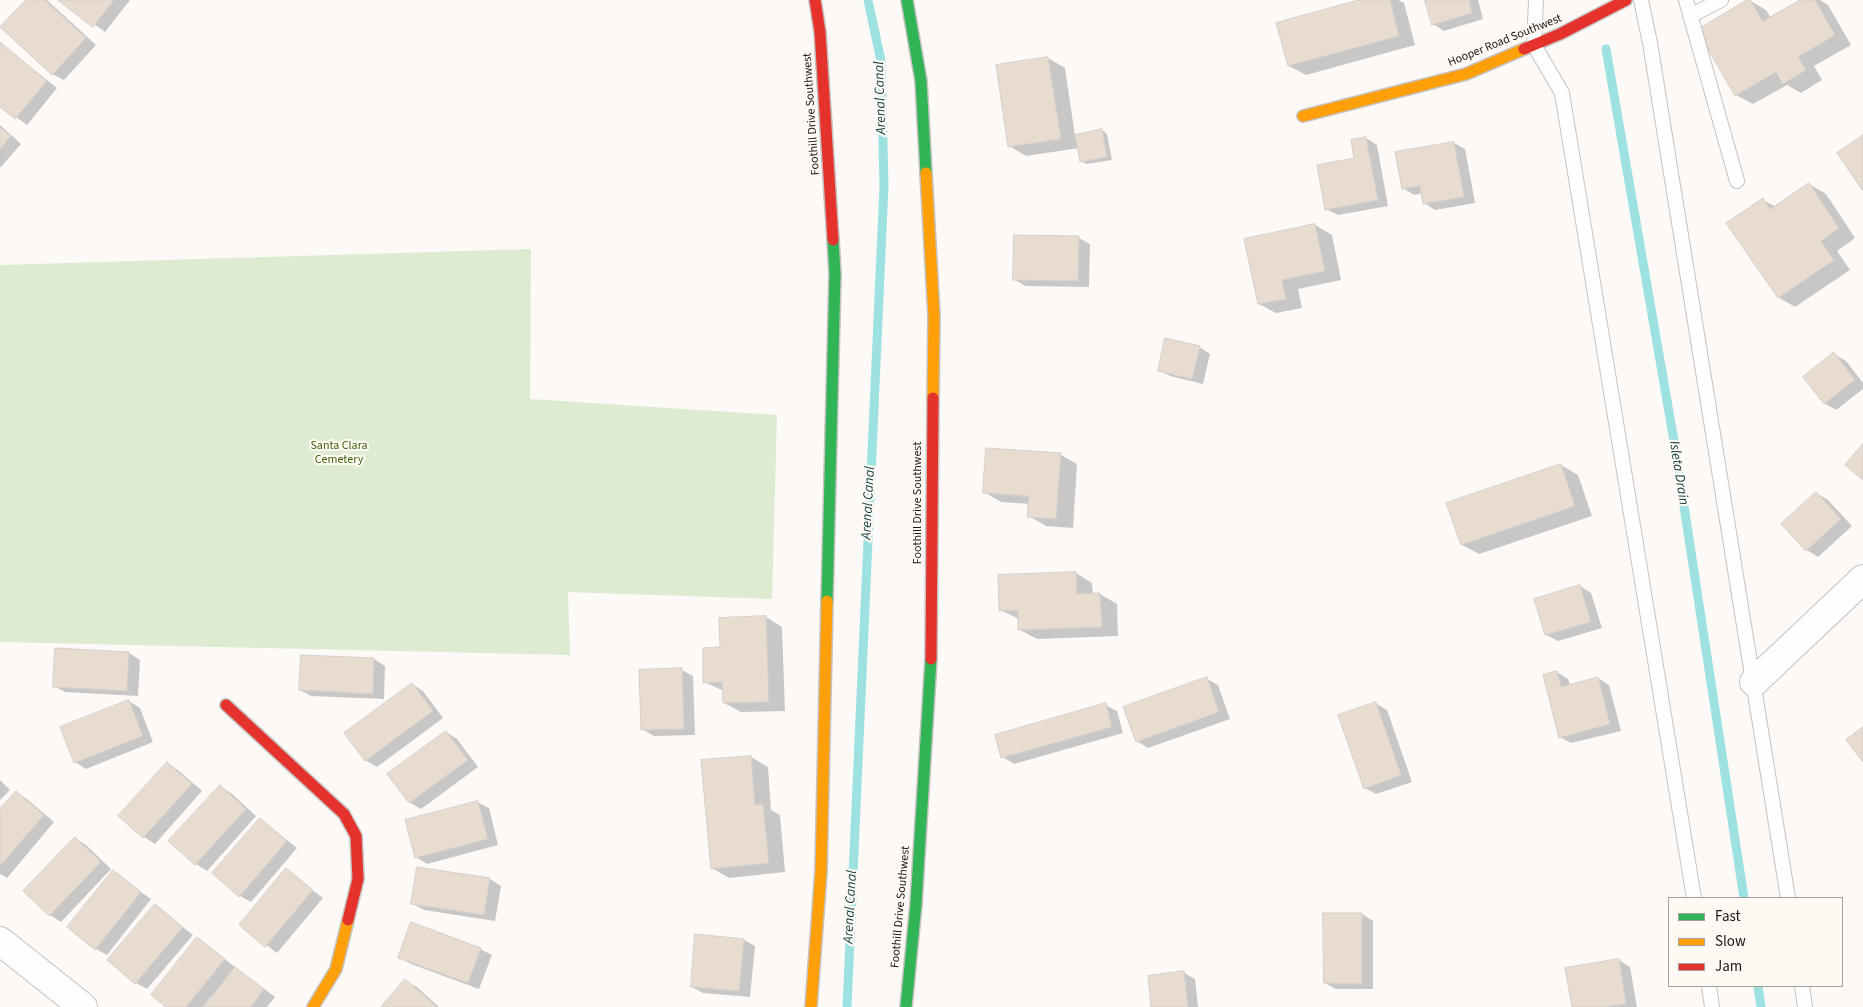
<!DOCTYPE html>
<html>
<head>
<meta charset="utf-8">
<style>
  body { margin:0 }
  #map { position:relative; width:1863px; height:1007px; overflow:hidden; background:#fcf9f7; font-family:"Source Sans 3",sans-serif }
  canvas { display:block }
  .legend { position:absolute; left:1668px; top:897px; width:175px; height:90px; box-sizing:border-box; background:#fff9f4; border:1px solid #a49f9a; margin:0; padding:6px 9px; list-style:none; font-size:15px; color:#1b1714 }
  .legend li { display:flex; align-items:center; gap:10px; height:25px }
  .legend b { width:25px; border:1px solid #a49f9a }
</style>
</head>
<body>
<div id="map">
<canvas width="1863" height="1007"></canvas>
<ul class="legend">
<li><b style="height:6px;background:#30b455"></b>Fast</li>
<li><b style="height:6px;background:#ff9f0a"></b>Slow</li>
<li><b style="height:6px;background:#e5322d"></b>Jam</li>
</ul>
</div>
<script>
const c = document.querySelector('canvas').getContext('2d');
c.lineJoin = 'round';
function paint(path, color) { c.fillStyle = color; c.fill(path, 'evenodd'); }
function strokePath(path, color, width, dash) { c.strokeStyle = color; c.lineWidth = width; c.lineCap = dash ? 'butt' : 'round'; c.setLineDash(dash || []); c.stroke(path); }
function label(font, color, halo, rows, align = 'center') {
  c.font = font + ' "Source Sans 3",sans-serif'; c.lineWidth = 4.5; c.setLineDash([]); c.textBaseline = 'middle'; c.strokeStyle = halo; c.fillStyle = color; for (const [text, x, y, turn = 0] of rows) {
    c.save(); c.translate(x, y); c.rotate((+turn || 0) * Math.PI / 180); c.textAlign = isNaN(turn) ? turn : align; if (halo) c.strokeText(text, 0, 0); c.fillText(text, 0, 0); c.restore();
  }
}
const green = new Path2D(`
  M 531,249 L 530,399 L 777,415 L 772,599 L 568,592 L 570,655 L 0,642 L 0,265 Z`);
const shadow = new Path2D(`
  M 28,0 L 47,0 L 96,45 L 64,80 L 52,74 Z
  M 61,0 L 130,0 L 105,32 Z
  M 1364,0 L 1398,0 L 1404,3 L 1415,45 L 1306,75 L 1289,66 Z
  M 1426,0 L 1478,0 L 1483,19 L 1444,31 L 1433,24 Z
  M 1749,0 L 1766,10 L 1771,18 L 1802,0 L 1820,0 L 1828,5 L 1851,45 L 1814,66 L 1822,80 L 1801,93 L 1787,85 L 1753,104 L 1736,95 Z
  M 0,43 L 57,88 L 27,125 L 0,105 Z
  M 1048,58 L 1065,68 L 1075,136 L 1102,130 L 1107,134 L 1112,160 L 1086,164 L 1081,161 L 1079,148 L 1026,156 L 1009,146 Z
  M 0,125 L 21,144 L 0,168 Z
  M 1366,138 L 1377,145 L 1388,206 L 1338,215 L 1326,209 Z
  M 1454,143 L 1465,149 L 1475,203 L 1435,210 L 1424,203 L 1423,193 L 1414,195 L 1403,188 Z
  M 1809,184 L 1826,194 L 1855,238 L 1837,251 L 1850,270 L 1795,307 L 1778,297 L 1763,200 L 1776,207 Z
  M 1315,225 L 1332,235 L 1341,280 L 1298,289 L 1302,308 L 1276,313 L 1259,304 Z
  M 1079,238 L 1090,244 L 1089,287 L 1025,286 L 1014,279 Z
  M 1199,347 L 1210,354 L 1203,384 L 1170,376 L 1159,370 Z
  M 1834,354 L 1846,361 L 1863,383 L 1863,389 L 1836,410 L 1824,403 Z
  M 1061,455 L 1077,464 L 1073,528 L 1046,526 L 1029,516 L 1030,504 L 1001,502 L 984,492 Z
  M 1561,465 L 1578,475 L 1592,516 L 1479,554 L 1462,545 Z
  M 1816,493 L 1828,500 L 1852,526 L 1818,557 L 1807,550 L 1783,524 Z
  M 1076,573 L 1092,583 L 1093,595 L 1100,594 L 1117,604 L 1118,636 L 1037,639 L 1020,630 L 1019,619 L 1000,610 Z
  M 1580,586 L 1591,593 L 1602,628 L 1558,641 L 1546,635 Z
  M 766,617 L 782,627 L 785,711 L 741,712 L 724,703 L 724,691 L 704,682 L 721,649 Z
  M 129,653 L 140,660 L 138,696 L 65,692 L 54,686 Z
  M 374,659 L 385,666 L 384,699 L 311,696 L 300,690 Z
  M 682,670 L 693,676 L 695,735 L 654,736 L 642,729 Z
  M 1557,672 L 1568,679 L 1570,685 L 1598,678 L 1609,685 L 1621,731 L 1571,743 L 1560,737 Z
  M 1207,679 L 1218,685 L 1230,719 L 1148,748 L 1137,741 Z
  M 412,684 L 423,691 L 443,718 L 377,767 L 365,760 Z
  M 129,701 L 140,708 L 153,742 L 86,769 L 75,762 Z
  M 1375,703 L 1387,710 L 1412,782 L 1376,794 L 1365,788 Z
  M 1105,705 L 1117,711 L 1123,733 L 1014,764 L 1003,757 Z
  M 446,732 L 457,739 L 478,767 L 421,809 L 409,802 Z
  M 751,757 L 768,767 L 771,810 L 780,815 L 785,872 L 729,878 L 712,868 Z
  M 167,763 L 178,770 L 202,791 L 155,844 L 144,837 L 120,816 Z
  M 0,780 L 10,790 L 0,800 Z
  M 220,787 L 231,793 L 256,816 L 207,871 L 196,864 L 170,841 Z
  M 16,792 L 27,799 L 54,822 L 7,878 L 0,874 L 0,811 Z
  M 477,802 L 489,808 L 498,845 L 427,864 L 416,857 Z
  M 260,819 L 297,848 L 251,902 L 240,896 Z
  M 75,838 L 86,845 L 111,869 L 61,922 L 50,915 Z
  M 418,868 L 490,879 L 501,886 L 495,921 L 424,910 L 413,904 Z
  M 286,870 L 323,898 L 277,953 L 240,925 Z
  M 113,872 L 151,899 L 107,955 L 96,949 Z
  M 155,906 L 193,935 L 147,989 L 136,983 Z
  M 1362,914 L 1373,921 L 1373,989 L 1336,989 L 1325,983 Z
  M 198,939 L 275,997 L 267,1007 L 206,1007 L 213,998 L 211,996 L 203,1007 L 168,1007 Z
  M 744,940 L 755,946 L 750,997 L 703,993 L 692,987 Z
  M 480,949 L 492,955 L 479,989 L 411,964 L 399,957 Z
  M 1619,960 L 1630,967 L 1637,1007 L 1573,1007 Z
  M 1184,973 L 1195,979 L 1198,1007 L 1153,1007 Z
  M 405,981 L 417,987 L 439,1007 L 382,1007 Z`);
const stream = new Path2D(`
  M 1606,49 L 1674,441 L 1744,898
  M 1758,986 L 1761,1007
  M 847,1007 L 884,186 L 881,61 L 868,0`);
const building = new Path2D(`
  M 26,0 L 45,0 L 86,38 L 52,75 L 0,27 Z
  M 58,0 L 114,0 L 93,27 Z
  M 1359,0 L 1390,0 L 1399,36 L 1288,66 L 1276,23 Z
  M 1425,0 L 1469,0 L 1472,13 L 1432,25 Z
  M 1747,0 L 1750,0 L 1763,21 L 1800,0 L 1815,0 L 1835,35 L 1798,57 L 1806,70 L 1783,84 L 1776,72 L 1735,96 L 1697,30 Z
  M 0,42 L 47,81 L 15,119 L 0,107 Z
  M 1048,57 L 1061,139 L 1008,147 L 996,65 Z
  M 0,127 L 11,136 L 0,149 Z
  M 1102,129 L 1107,157 L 1080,162 L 1075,135 Z
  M 1863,135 L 1863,191 L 1837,153 Z
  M 1366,137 L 1378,200 L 1325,210 L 1317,165 L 1354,158 L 1351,140 Z
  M 1454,142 L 1464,197 L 1423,204 L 1420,186 L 1402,189 L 1395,152 Z
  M 1809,183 L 1839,228 L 1821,241 L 1834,260 L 1778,298 L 1726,223 L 1763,198 L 1770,209 Z
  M 1315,224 L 1325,271 L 1282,280 L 1286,299 L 1258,304 L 1244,239 Z
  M 1014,235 L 1079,236 L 1078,281 L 1013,280 Z
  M 1165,338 L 1200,346 L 1192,379 L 1158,371 Z
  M 1834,352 L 1855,380 L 1824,404 L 1803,377 Z
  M 1863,444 L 1863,480 L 1845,465 Z
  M 986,448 L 1061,453 L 1056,519 L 1027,517 L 1029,496 L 983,493 Z
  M 1561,464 L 1575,506 L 1461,545 L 1446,503 Z
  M 1816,492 L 1841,519 L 1806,551 L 1781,524 Z
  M 1076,572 L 1077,594 L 1100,593 L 1102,627 L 1018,630 L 1018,610 L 999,611 L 998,575 Z
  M 1580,585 L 1591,622 L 1545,635 L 1534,599 Z
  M 766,616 L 769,702 L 723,703 L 722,682 L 703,683 L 703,648 L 720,647 L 719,618 Z
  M 55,648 L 129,652 L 127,691 L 53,687 Z
  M 301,655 L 374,658 L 373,694 L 299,690 Z
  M 682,668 L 684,729 L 641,730 L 639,670 Z
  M 1557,671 L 1561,687 L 1598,677 L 1610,724 L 1559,738 L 1543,675 Z
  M 1207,677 L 1219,712 L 1136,742 L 1123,707 Z
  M 412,683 L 433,711 L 365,761 L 344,733 Z
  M 129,700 L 143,736 L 74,763 L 60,727 Z
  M 1376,702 L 1401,775 L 1364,789 L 1338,715 Z
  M 1106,703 L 1112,727 L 1001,758 L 995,735 Z
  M 1863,727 L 1863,762 L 1846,740 Z
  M 446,731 L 468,760 L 409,803 L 387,774 Z
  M 751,756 L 755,805 L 763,804 L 769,863 L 711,869 L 701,760 Z
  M 167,762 L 192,784 L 143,838 L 118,816 Z
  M 220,785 L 246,809 L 195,865 L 168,841 Z
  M 16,791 L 44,815 L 0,866 L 0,809 Z
  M 478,801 L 488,839 L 415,858 L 405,820 Z
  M 260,818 L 287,841 L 239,897 L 212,873 Z
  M 75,837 L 101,862 L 49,916 L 23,891 Z
  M 417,867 L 490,878 L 484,915 L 411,904 Z
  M 286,868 L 313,890 L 265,947 L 239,925 Z
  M 113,870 L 141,892 L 95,950 L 67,927 Z
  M 155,904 L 183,927 L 135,984 L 107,960 Z
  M 1323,913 L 1362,913 L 1362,984 L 1324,983 Z
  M 411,922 L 481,948 L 468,983 L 398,958 Z
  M 695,934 L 744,939 L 739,991 L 691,987 Z
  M 197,937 L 225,959 L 186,1007 L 166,1007 L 151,995 Z
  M 1619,959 L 1626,1004 L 1604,1007 L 1572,1007 L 1565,968 Z
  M 235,967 L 264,989 L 251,1007 L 204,1007 Z
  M 1184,971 L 1188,1007 L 1151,1007 L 1148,976 Z
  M 405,979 L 437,1007 L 381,1007 Z`);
const lane = new Path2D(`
  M 1536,0 L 1534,45 L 1562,93 L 1694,898
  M 1641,0 L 1650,43 L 1788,898
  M 1686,0 L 1737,181
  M 1690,16 L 1721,0
  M 1709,986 L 1712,1007
  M 1802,986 L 1805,1007`);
const street = new Path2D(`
  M 1754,682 L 1863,579
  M 0,941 L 83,1007`);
const fast = new Path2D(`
  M 907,0 L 921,81 L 926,173
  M 827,601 L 835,274 L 833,240
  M 906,1007 L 916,904 L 931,659`);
const slow = new Path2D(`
  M 1303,116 L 1466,74 L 1524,49
  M 926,173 L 934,316 L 933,398
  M 313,1007 L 336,969 L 348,920
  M 811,1007 L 821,871 L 827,601`);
const jam = new Path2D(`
  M 815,0 L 820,32 L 833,240
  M 1524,49 L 1560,34 L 1626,0
  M 931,659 L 933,398
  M 226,705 L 344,814 L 356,836 L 358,879 L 348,920`);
const streetNames = [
  ["Hooper Road Southwest",1505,41,-22],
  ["Foothill Drive Southwest",812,114,-94],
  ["Foothill Drive Southwest",918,503,-90],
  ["Foothill Drive Southwest",901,907,-85]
];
const parkNames = [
  ["Santa Clara",339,446],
  ["Cemetery",339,460]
];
const waterNames = [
  ["Arenal Canal",881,98,-92],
  ["Isleta Drain",1678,473,81],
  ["Arenal Canal",869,503,-87],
  ["Arenal Canal",851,907,-87]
];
paint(green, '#ddebd0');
paint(shadow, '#0003');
strokePath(stream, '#9ee1e1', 9);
paint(building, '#e8dcd1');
strokePath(building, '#d2cfcd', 1);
strokePath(lane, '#c5c2c0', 16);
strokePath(street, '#c5c2c0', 30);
strokePath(fast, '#c5c2c0', 14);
strokePath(slow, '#c5c2c0', 14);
strokePath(jam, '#c5c2c0', 14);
strokePath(lane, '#fffefe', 14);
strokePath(street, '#fffefe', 28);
strokePath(fast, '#30b455', 11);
strokePath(slow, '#ff9f0a', 11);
strokePath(jam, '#e5322d', 11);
label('12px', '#1b1714', '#fff9f4', streetNames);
label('12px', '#3c650c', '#fff9f4', parkNames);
label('italic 14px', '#0e3d3d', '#fff9f4', waterNames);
</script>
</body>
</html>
